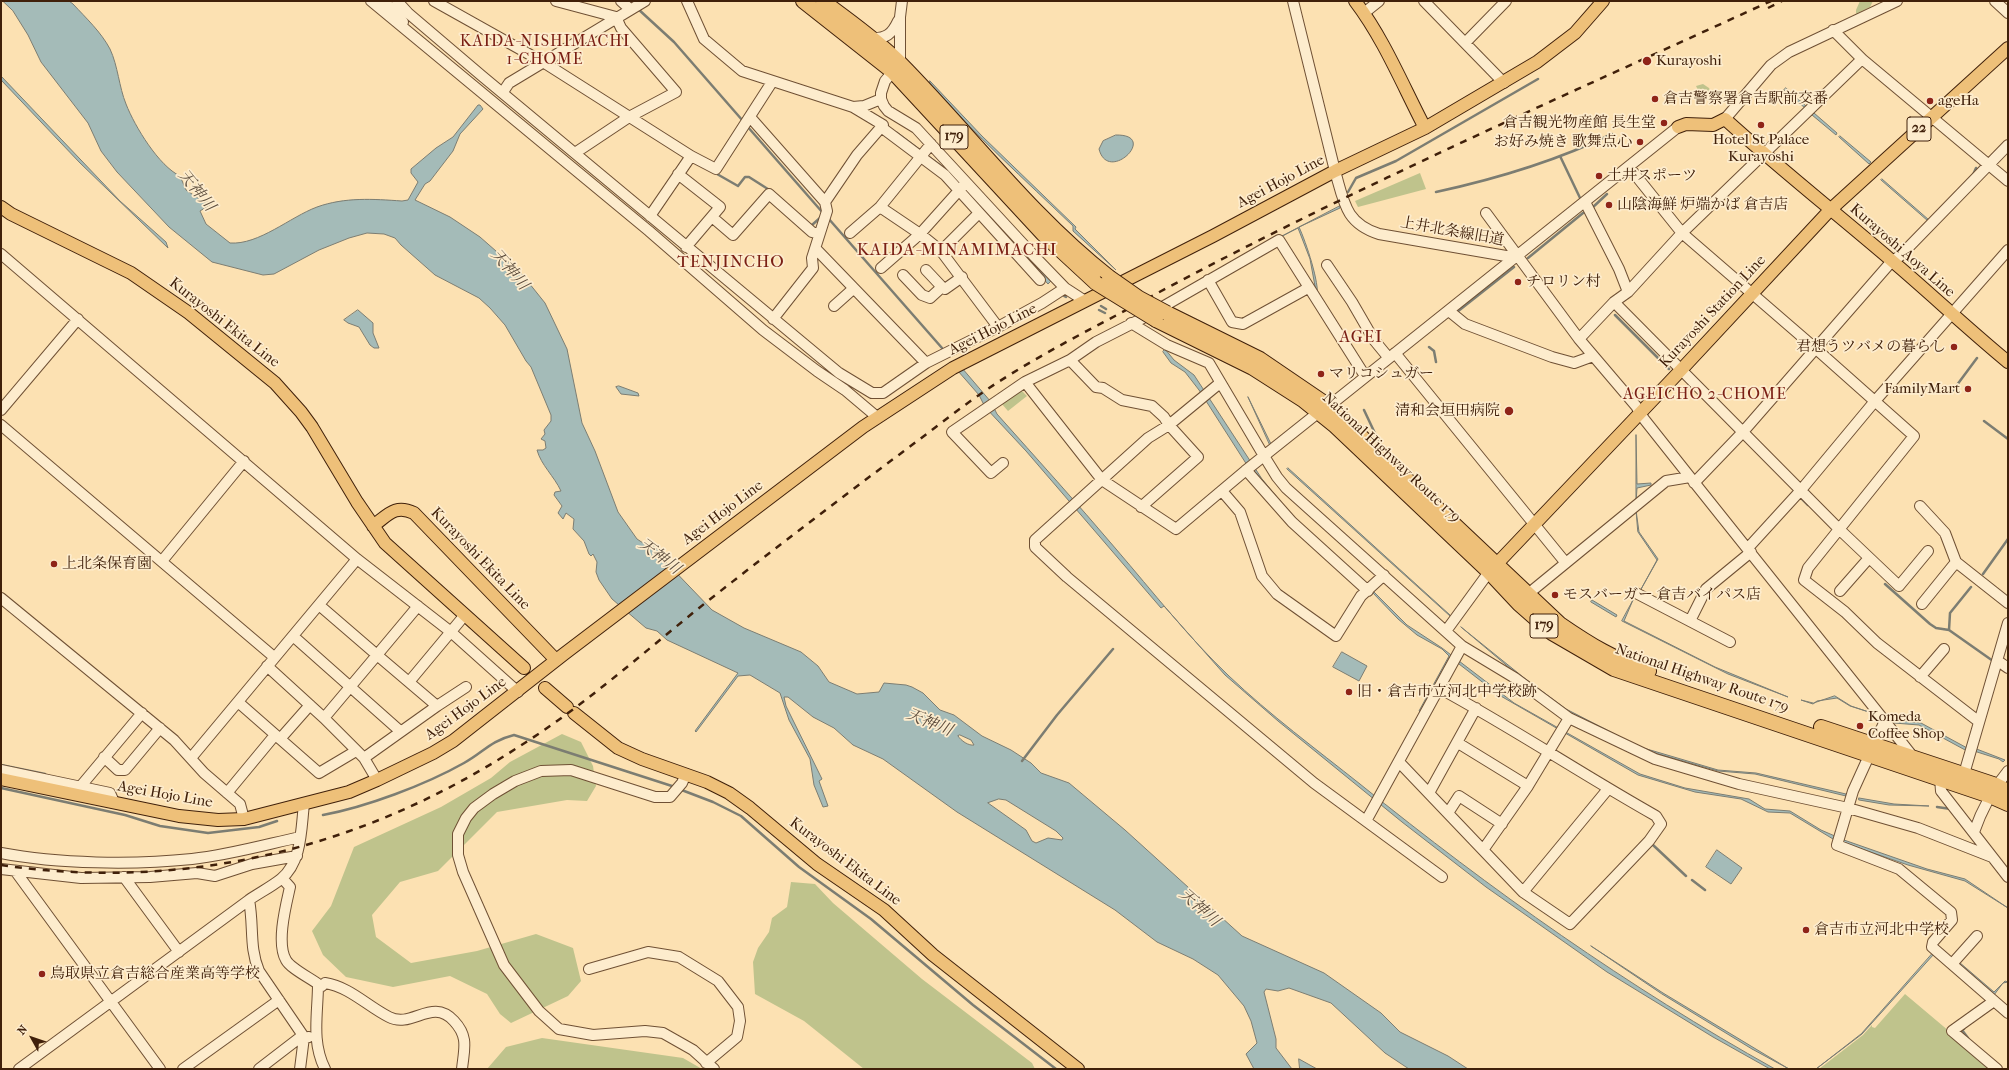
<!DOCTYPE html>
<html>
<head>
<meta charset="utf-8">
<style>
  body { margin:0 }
  #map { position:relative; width:2009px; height:1070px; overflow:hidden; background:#fce1b2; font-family:"IM FELL French Canon",serif }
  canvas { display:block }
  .frame { position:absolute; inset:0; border:2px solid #40200a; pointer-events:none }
  .north { position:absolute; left:12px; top:1018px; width:40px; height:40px; -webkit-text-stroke:3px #fdeccd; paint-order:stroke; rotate:310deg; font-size:11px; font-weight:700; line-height:16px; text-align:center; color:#40200a }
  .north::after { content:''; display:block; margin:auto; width:14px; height:18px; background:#40200a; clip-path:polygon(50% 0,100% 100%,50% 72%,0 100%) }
</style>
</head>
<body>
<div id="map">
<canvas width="2009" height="1070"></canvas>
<div class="frame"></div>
<div class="north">N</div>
</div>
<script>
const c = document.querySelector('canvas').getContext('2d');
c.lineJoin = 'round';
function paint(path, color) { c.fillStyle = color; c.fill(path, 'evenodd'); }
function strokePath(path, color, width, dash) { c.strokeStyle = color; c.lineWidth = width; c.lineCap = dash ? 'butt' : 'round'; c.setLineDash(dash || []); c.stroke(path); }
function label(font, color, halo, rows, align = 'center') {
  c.font = font + ' "IM FELL French Canon","Noto Serif JP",serif'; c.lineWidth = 3.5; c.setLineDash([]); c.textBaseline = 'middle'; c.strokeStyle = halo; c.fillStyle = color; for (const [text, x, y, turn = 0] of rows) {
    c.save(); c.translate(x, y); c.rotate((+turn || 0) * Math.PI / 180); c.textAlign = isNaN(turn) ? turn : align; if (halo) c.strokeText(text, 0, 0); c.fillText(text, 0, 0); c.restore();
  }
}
const green = new Path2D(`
  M 1860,1 L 1873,1 L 1870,7 L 1856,14 L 1856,10 Z
  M 1703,84 L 1709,88 L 1713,96 L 1707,93 L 1700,94 L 1696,86 Z
  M 1420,173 L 1426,189 L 1358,207 L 1355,201 Z
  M 1020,389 L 1027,396 L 1008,411 L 1001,403 Z
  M 562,734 L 581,742 L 593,766 L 596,786 L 587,801 L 567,800 L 497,812 L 438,871 L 400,882 L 372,915 L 376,937 L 411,963 L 477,951 L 536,934 L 573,948 L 581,981 L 568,996 L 511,1023 L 500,1014 L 487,994 L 450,976 L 393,987 L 346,977 L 323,955 L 312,931 L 331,906 L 354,847 L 441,807 L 491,778 L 510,762 Z
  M 791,882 L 815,884 L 833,903 L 922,979 L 1032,1063 L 1035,1069 L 864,1069 L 804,1021 L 755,994 L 753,962 L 758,948 L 769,932 L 772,918 L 787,907 Z
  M 1905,994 L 1994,1069 L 1819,1069 L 1863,1035 L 1872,1025 L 1872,1027 L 1875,1028 Z
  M 542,1038 L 683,1058 L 702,1069 L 487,1069 L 506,1047 Z`);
const water = new Path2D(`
  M 3,1 L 69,1 L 73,4 C 86,18 101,32 110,49 C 118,66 119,87 126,104 C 135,127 159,166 180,176 L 186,190 L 204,202 L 211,201 L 213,203 L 200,211 L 206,224 L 230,243 C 259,245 290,217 317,207 C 345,197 373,199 402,201 L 408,200 L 418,182 L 411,173 L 411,169 L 436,148 L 453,137 L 478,105 L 480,105 L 483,109 L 460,134 L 453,151 L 430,181 L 425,184 L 415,200 L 450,217 L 480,237 L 521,273 L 545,303 L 567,349 L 582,423 L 595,451 L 618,512 L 637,539 L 643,543 L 654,545 L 661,553 L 665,561 L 712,610 L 744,628 L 801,652 L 818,666 L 829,682 L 857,694 L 879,692 L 884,683 L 906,685 L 912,687 L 923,693 L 940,710 L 954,715 L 982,736 L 1011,750 L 1031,763 L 1041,773 L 1069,783 L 1125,830 L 1242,936 L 1324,973 L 1381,1013 L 1400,1032 L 1448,1056 L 1468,1069 L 1409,1069 L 1385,1053 L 1331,1003 L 1289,988 L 1278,991 L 1266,989 L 1264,992 L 1276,1039 L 1276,1048 L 1292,1069 L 1254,1069 L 1246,1054 L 1257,1043 L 1251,1021 L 1244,1006 L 1218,975 L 1193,959 L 1157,942 L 1115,910 L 957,812 L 883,759 L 853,745 L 834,728 L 813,717 L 788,697 L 784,697 L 786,706 L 822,779 L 819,781 L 828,806 L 823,807 L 814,785 L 810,759 L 789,720 L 780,693 L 750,675 L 738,676 L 696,732 L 695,731 L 738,673 L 667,640 L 657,631 L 646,628 L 612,599 L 599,580 L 596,572 L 597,562 L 593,554 L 591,556 L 589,554 L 584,541 L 573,529 L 574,519 L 566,513 L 563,519 L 558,513 L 562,506 L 554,495 L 555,492 L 561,491 C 554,476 541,465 537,450 L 543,450 L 546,448 L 545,441 L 541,439 L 545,434 L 544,430 L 551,421 L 551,415 L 531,367 L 526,361 L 505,325 L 490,308 L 479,298 L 435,275 L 401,245 L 395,238 L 384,234 L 367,233 L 349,238 L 319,250 L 274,274 L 263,275 L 212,262 L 169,227 L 117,172 L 101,151 L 88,123 L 41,62 L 28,35 L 13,11 ZM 960,735 L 971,740 L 974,745 C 969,746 961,741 958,736 ZM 999,799 L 1006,800 L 1056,831 L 1063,838 L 1062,840 L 1048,838 L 1036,843 L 1032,841 L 1026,830 L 988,803 Z
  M 1,76 L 120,201 L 166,242 L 168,248 L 80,163 L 2,81 Z
  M 930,81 L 982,136 L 1076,227 L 1075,229 L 1116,270 L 1073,231 L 1073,226 C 1025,180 975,135 930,84 Z
  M 1786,88 L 1807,107 L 1805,108 L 1784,90 Z
  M 1814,113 L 1837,133 L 1836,135 L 1812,115 Z
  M 897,132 L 949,171 L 1051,281 L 1048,284 L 991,221 L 895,135 Z
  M 1116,135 C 1160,134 1108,185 1099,149 L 1103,141 Z
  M 1840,136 L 1871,162 L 1869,164 L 1839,137 Z
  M 1882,179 L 1929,220 L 1928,221 L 1881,180 Z
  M 1340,206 L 1340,208 L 1299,227 C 1306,242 1320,284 1317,297 L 1310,259 L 1298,228 L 1261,247 Z
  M 358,310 L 373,323 L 373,333 L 379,348 L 374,348 L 370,345 L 359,327 L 348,323 L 344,320 Z
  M 1165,349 L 1174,360 L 1194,375 L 1262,479 L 1296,520 L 1368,586 L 1407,625 L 1442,648 L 1514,703 L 1640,774 L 1685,788 L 1749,799 L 1765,809 L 1790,811 L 1821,830 L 1844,840 L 1927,869 L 1965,879 L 2008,908 L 1965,881 L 1908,865 L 1833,839 L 1790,813 L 1768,812 L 1741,799 L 1695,792 L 1638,775 L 1499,695 L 1450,657 L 1420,712 L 1419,711 L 1449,656 L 1442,649 L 1417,635 L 1398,619 L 1372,592 L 1294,520 L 1247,465 L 1199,390 L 1185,372 L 1171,363 L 1163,352 Z
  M 962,368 L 991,402 L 997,414 C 1037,459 1077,503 1116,549 C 1153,592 1188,637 1229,676 C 1270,715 1316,749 1360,784 C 1491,890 1628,987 1775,1069 L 1770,1069 L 1713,1037 L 1607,972 L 1486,887 L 1402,822 L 1278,721 L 1225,675 L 1164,606 L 1161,608 L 1026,451 L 985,407 L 979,395 L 958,371 Z
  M 619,386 L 638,393 L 639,396 L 621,394 L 616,387 Z
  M 1248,397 L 1272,446 L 1271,447 Z
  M 1636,435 L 1637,484 L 1651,483 L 1651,485 L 1637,488 L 1636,503 Z
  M 1288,468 L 1450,615 L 1450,616 L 1287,469 Z
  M 1636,510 L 1639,532 L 1658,559 L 1640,591 L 1657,560 L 1638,532 Z
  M 1592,600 L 1617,615 L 1616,617 L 1591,602 Z
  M 1633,600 L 1624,621 L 1715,667 L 1788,697 L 1728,674 L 1622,621 Z
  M 1461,627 L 1523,677 L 1566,709 L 1640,747 L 1718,770 L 1756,773 L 1846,794 L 1846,796 L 1755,774 L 1718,771 L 1641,749 L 1608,734 L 1563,709 L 1524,680 Z
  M 1342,652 L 1367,666 L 1359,681 L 1333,667 Z
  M 1835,696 L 1851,706 L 1872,713 L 1850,706 L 1837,698 L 1817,701 L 1813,704 L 1801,700 L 1813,703 Z
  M 1894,720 L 1921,723 L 1969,749 L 1967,751 L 1919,725 L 1894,723 Z
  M 1974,748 L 2005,760 L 2003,762 L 1999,759 L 1974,751 Z
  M 1859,798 L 1894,804 L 1929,806 L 1889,805 L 1859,800 Z
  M 1717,850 L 1742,868 L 1731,884 L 1706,867 Z
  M 1591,946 L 1663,993 L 1789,1069 L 1752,1049 L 1662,994 Z
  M 1933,953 L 1934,954 L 1862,1034 L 1816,1069 L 1861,1034 Z
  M 1959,962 L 1994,992 L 2005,981 L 2008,982 L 2003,983 L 1994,995 L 1958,963 Z
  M 1299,1059 L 1317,1069 L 1300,1069 Z`);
const stream = new Path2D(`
  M 637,8 L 674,42 L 743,121
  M 747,126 L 823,213
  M 1560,156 L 1581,200
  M 717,174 L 738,186 L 745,177 L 749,177 L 771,191
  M 1973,175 L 1976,168
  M 1348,192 L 1356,178 L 1396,161 L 1538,79
  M 1436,192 C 1496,179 1556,161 1612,134
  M 1592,208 L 1607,194
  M 828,218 L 942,348
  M 809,225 L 812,225 L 821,217
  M 1528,258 L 1583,213
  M 1064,296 L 1066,297
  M 1101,306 L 1106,309
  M 1099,310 L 1105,313
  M 1457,312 L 1514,267
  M 1615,315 L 1669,369
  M 1429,347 L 1434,351 L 1436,362
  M 1951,393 L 1977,358
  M 1364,410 L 1380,444
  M 1984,421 L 2008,439
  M 1802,499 L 1808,505
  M 1983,574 L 2008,539
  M 1885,584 L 1930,624 L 1936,628 L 1949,630 L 1993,661
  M 1949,630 L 1950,613 L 1971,587
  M 1022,761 L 1057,715 L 1113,649
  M 1,765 L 45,774
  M 1,788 L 125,815 L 160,826 L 208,833 L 259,827 L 277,821
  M 679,789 L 713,802 L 741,816 L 799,867 L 871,919 L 973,1005 L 1056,1069
  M 1937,807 L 1951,809
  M 323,815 C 366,807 425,785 464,763 C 484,752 490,741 514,735 L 675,787
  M 1653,845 L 1686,876
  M 1692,880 L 1705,890
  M 1964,1029 L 1962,1030 L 1968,1038`);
const minor = new Path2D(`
  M 371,1 L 649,231 L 763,330 L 817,371 L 845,390 L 877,417
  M 384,1 L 403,22
  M 397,1 L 408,13 L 482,76 L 839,373 L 872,393 L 883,393 L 926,363 L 998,327 L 1042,303 L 1065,288
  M 434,1 L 543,62 L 691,156 L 716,169 L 772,82
  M 556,1 L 616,17 L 621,28 L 676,92 L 629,117 L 575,153
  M 621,1 L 630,9
  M 687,1 L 704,39 L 742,71 L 853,107 L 864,106 L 881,99
  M 902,1 L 900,17 L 900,63 L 885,81 L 881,93 L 881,99 L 884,106 L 888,111 L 916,128 L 1035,257 L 1065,288 L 1085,301
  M 1293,1 L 1335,171 C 1344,202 1345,223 1379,234 L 1506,256 L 1517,256
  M 1424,1 L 1504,83
  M 1995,1 L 2008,13
  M 1364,13 L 1379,1
  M 871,38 C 886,39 892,34 898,21
  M 1465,43 L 1506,1
  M 1862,59 L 2008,181
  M 503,92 L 509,83 L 645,1
  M 750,117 L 825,202 L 827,211 L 812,258 L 813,268 L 773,319
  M 1725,119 L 1771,65 L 1789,52 L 1897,1
  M 881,127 L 945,175 L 1040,280
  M 1629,167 L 1682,233 L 1815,348 L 1914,436 L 1808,568 L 1804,580 L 1845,612 L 1877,643 L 1978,721
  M 678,174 L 720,207 L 686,247
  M 825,202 L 857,155 L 883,125 L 853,107
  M 1585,202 L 1619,269 L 1628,292
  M 880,207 L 920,234 L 941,251 L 998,327
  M 1486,213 L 1579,339 L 1636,406 L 1644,419 L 1690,477 L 1884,720 L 1883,725 L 1853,791 L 1837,845 L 1899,869 L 1951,912 L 1952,920 L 1933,942 L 1932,947 L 2008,1013
  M 650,216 L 691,156
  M 712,217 L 733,235 L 769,194 L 812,232 L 819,234
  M 850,233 L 880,207 L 931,144
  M 816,249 L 926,363
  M 941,251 L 979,213
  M 1,254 L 357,559 L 451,632 L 518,692
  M 1327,265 L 1352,302 L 1374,340 L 1388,357
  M 881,268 L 920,234 L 963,186
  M 926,270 L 942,287
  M 903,275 L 922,295 L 930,298 L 942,287 L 945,289 L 962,277
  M 1208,280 L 1232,322 L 1243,324 L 1308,288
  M 1614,302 L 1840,530 L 1899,586 L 1928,551
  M 834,306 L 853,289
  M 1449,311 L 1465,324 L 1552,357 L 1574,363 L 1593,356
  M 1131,323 L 1167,345 L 1209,363 L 1264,456 L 1277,477 L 1286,488 L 1462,646 L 1515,678 L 1569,718 L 1655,759 L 1739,784 L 1848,808 L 1918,828 L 1992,857
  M 1579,339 L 1614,302 L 1628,292 L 1682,233 L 1862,59 L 1833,30
  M 1395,353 L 1565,562
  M 1070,360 L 1096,387 L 1103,388 L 1122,400 L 1152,406 L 1164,417 L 1169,425 L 1220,383
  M 1365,376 L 1279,240 L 1145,317 L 1096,342 L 1070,360 L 1025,382 L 1102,480 L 1176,529 L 1245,471 L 1319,412 L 1329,406 L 1678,127
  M 1,410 L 78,319
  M 1,425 L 274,657
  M 1003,463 L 991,473 L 952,432 L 1025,382
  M 1246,470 L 1292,522 L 1368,591
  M 1694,483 L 1742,433 L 1892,261 L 1900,256 L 2008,145
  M 1222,491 L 1240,512 L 1262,576 L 1277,594 L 1336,636 L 1361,596 L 1384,575
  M 1920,506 L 1945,533 L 1956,562 L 2008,603
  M 1141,507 L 1198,457 L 1169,425 L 1148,438 L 1035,540 L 1035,547 L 1067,577 L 1314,783 L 1442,877
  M 1748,548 L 1801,490 L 1875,401 L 2008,250
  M 162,561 L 244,461
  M 1840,591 L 1869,558
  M 1636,593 L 1730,642
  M 1528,594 L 1666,481 L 1690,477
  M 1,598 L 174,740 L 204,773 L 240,804 L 244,819
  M 1922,604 L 1956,562
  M 319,605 L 377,655 L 418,606
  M 1690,621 L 1706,589 L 1751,552
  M 1446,631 L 1489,572
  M 293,636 L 400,731
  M 1998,661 L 2008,668
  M 267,666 L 324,718 L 364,758 L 377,780
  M 1920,677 L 1944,649
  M 409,682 L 464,616
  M 238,702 L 319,773 L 356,751
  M 437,706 L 466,687
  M 324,718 L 377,655 L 437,706 L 364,758
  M 1884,720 L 1910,753 L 1910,757
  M 280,739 L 310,705
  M 1458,743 L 1528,786
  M 104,757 L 118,770 L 125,770 L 160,728
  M 191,758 L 357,559
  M 1399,762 L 1523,892 L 1570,924 L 1649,841 L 1661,824 L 1656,816 C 1583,775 1513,728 1439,688
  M 1,770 L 110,793 L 114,802
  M 686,774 L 682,783 L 670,797 L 655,797 L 571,770 L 541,771 L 515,781 L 493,794 L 474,808 L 466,818 L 458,834 L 458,855 L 463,872 L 504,965 L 539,1011 L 559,1029 L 593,1035 L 645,1031 L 663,1033 L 693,1050 L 714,1069
  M 1964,774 L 2008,623
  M 1940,778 L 1941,791 L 2008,877
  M 80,787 L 142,713
  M 227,793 L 275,735
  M 1429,793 L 1476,708
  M 1448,813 L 1459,796 L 1502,824
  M 1366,821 L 1462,646
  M 1974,832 C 1982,809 1992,790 2008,771
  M 1483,850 L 1528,786 L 1569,718
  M 1,853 C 58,864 134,865 192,859 C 229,855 264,845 300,837
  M 1,869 L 81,878 L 150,877 L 197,873 L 215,876 L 252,864 L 297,856
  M 16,872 L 160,1069
  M 124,877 L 179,952
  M 282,878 L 290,887 C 286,905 276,943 286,960 C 290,968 310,978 318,984 L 322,986 L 325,983 C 350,987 367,1006 389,1017 C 412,1029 432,997 454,1021 C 469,1037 464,1049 462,1069
  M 1523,892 L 1608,789
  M 249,900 C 254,926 249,947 259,971 L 304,1037 L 300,1069
  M 1952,964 L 1977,936
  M 589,969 L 648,952 L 679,957 L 718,981 L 738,1007 L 740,1021 L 737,1037 L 706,1063
  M 318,984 C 318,1014 311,1041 325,1069
  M 1994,1001 L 1952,1031 L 1997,1069
  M 19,1069 L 249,900 C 259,893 271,887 281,879 C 302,862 301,829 304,804
  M 183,1069 L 279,1000
  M 259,1069 L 298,1039 L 309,1037`);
const major = new Path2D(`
  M 1355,1 C 1384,39 1403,86 1425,128
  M 1678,127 L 1686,124 L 1713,125 L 1725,119 C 1779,168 1836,213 1891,260 C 1931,294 1968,329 2008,362
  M 1,207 L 11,214 L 131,273 L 189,313 L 275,383 L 301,412 L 312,427 L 357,502 L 385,543 L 524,668
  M 373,526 C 388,515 395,504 414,513 L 556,660
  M 1491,570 L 1681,370 L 1830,210 L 2008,48
  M 545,688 L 567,707
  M 574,713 L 618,748 L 642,759 L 707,782 L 729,793 L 750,808 L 817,864 L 884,910 L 933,955 L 1078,1069
  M 1,779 L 179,816 L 218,820 L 244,819 L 349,792 L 377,780 L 433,753 L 453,741 L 564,654 L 863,427 L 953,368 L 1213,236 L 1335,171 L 1425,128 L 1537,62 L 1575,33 L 1603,1`);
const highway = new Path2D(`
  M 803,1 L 893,72 L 1043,234 L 1096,283
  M 823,1 C 849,21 877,40 901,64 C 970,134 1030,215 1109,277
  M 1167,313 L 1260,359 L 1329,406 L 1560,624 C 1589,644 1615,660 1649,671
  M 1156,320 L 1253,368 L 1303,400 L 1334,425 L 1489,572 L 1519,604 L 1552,633 L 1614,669 L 1990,796 L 2008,804
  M 1821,727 L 1996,785 L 2008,791`);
const rail = new Path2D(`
  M 1768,8 L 1782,1
  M 1,865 C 187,892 364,848 520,746 C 585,705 644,652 704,604 C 770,552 837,501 904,451 C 939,425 973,397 1011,374 C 1056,346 1105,322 1152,296 C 1353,188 1564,96 1771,1`);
const highwayBridge = new Path2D(`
  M 1109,277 L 1139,298 L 1167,313
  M 1096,283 L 1156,320`);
const markers = [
  [1647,61,5,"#8f2418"],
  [1655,99,4,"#8f2418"],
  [1930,101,4,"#8f2418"],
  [1664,123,4,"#8f2418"],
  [1761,125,4,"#8f2418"],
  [1640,142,4,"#8f2418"],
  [1599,176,4,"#8f2418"],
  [1609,205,4,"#8f2418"],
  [1518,282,4,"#8f2418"],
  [1954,347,4,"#8f2418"],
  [1321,374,4,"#8f2418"],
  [1968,389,4,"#8f2418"],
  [1509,411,5,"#8f2418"],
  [54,564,4,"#8f2418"],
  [1555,595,4,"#8f2418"],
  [1349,692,4,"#8f2418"],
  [1860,726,4,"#8f2418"],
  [1806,930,4,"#8f2418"],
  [42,974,4,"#8f2418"]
];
const shields = [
  [1919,129,24],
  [954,137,28],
  [1544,626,28]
];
const shieldNames = [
  ["22",1919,129],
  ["179",954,137],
  ["179",1544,626]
];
const poiNames = [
  ["Kurayoshi",1656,61],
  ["倉吉警察署倉吉駅前交番",1663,99],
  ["ageHa",1938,101],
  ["倉吉観光物産館 長生堂",1656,123,"right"],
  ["Hotel St Palace",1761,140,"center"],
  ["Kurayoshi",1761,157,"center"],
  ["お好み焼き 歌舞点心",1632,142,"right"],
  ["土井スポーツ",1607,176],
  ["山陰海鮮 炉端かば 倉吉店",1617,205],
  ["チロリン村",1526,282],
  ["君想うツバメの暮らし",1946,347,"right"],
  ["マリコシュガー",1329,374],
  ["FamilyMart",1960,389,"right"],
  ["清和会垣田病院",1500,411,"right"],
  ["上北条保育園",62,564],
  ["モスバーガー 倉吉バイパス店",1563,595],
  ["旧・倉吉市立河北中学校跡",1357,692],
  ["Komeda",1868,717],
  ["Coffee Shop",1868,734],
  ["倉吉市立河北中学校",1814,930],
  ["鳥取県立倉吉総合産業高等学校",50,974]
];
const streetNames = [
  ["Agei Hojo Line",1281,182,-28],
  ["上井北条線旧道",1452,232,10],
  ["Kurayoshi Aoya Line",1902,251,41],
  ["Kurayoshi Station Line",1713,312,-47],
  ["Kurayoshi Ekita Line",224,323,38],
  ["Agei Hojo Line",993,330,-27],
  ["National Highway Route 179",1391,458,43],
  ["Agei Hojo Line",723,513,-37],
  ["Kurayoshi Ekita Line",480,559,46],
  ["National Highway Route 179",1702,679,19],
  ["Agei Hojo Line",466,709,-36],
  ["Agei Hojo Line",165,795,10],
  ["Kurayoshi Ekita Line",845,862,37]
];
const neighbourhoodNames = [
  ["KAIDA-NISHIMACHI",545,42],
  ["1-CHOME",545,60],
  ["AGEICHO 2-CHOME",1705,395]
];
const waterNames = [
  ["天神川",196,191,51],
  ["天神川",509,270,49],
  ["天神川",659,557,37],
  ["天神川",929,723,22],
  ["天神川",1199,908,42]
];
const quarterNames = [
  ["KAIDA-MINAMIMACHI",957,251],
  ["TENJINCHO",731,263],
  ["AGEI",1361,338]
];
paint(green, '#bfc38c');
paint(water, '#a4bbb8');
strokePath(water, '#7c7d72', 1);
strokePath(stream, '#7c7d72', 2.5);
strokePath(minor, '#6f5034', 12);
strokePath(major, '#40200a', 14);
strokePath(highway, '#40200a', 16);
strokePath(minor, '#fdeccd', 10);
strokePath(major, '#eec079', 12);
strokePath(highway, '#eec079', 14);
strokePath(rail, '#40200a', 2.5, [7, 7]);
strokePath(highwayBridge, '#40200a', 16, []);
strokePath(highwayBridge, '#eec079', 14);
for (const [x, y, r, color] of markers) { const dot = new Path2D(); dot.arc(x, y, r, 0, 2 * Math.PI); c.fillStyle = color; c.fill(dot); strokePath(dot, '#fdeccd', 1.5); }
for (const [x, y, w] of shields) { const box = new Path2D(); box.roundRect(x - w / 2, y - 12, w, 24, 3); c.fillStyle = '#fdeccd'; c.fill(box); strokePath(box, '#40200a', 1); }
label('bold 14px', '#40200a', null, shieldNames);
label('15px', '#40200a', '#fdeccd', poiNames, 'left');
label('15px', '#40200a', '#fdeccd', streetNames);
c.letterSpacing = '1px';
label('16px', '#7a1f14', '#fdeccd', neighbourhoodNames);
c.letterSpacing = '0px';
label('italic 16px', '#5e4e3e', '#fdeccd', waterNames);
c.letterSpacing = '1px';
label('17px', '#7a1f14', '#fdeccd', quarterNames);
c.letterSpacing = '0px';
</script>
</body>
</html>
